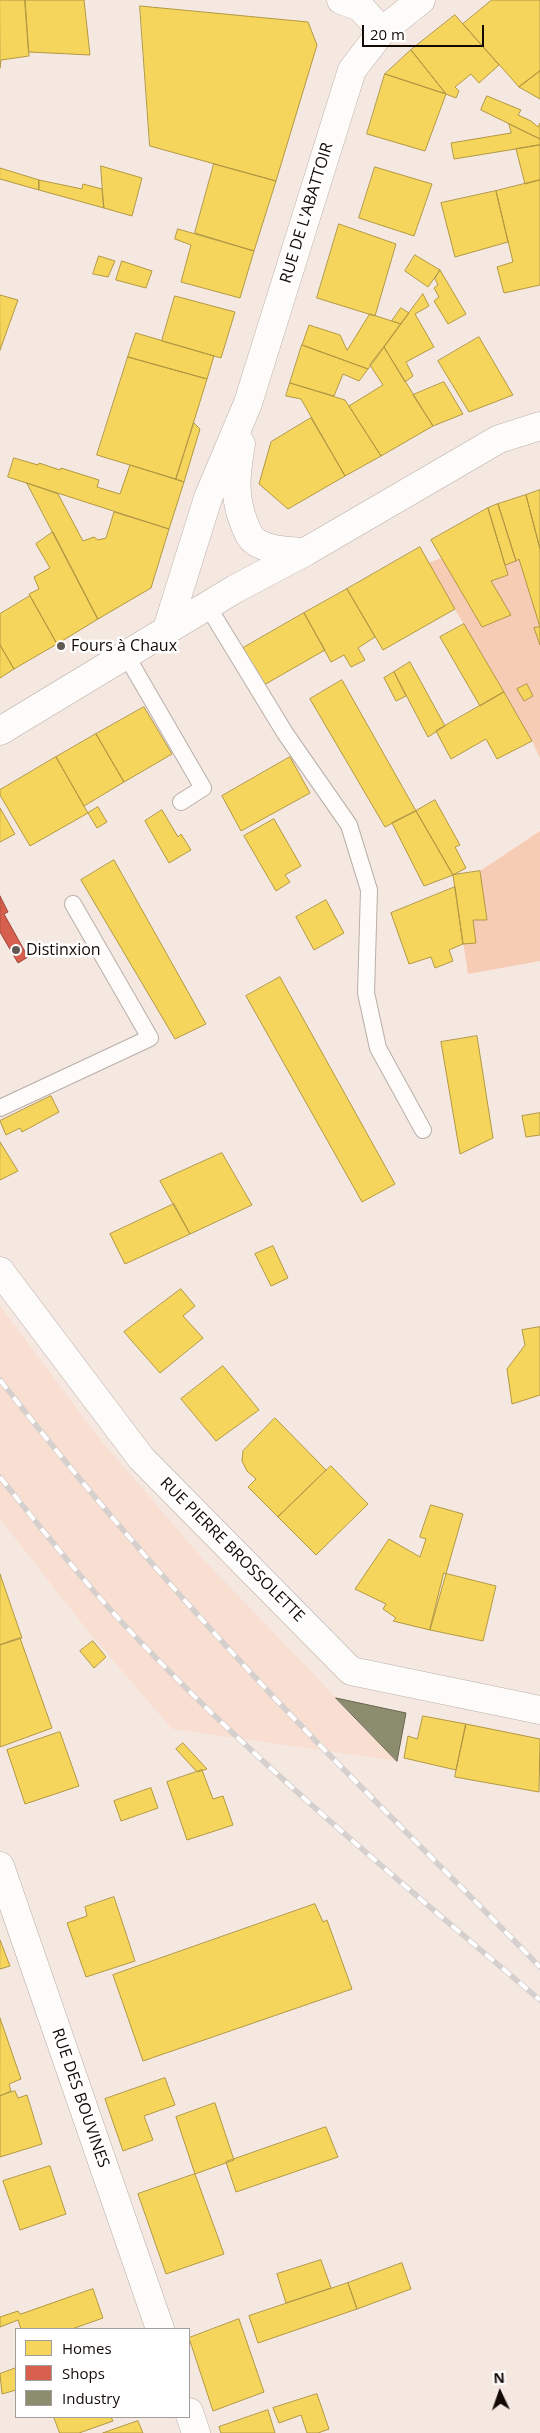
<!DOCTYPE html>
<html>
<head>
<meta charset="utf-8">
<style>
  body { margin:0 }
  #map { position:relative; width:540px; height:2433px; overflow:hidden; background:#f5e8e1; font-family:"Open Sans",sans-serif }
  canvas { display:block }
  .legend { position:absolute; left:15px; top:2328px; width:175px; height:90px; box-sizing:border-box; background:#fff; border:1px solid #a19d9b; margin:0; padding:6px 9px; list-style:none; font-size:15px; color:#130a06 }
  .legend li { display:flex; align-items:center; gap:10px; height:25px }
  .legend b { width:25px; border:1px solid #a19d9b }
  .north { position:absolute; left:475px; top:2368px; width:50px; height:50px; -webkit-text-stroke:4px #fff; paint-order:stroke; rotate:357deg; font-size:14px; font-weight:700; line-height:20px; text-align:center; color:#130a06 }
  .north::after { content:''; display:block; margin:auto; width:18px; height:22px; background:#130a06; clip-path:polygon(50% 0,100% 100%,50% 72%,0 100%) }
  .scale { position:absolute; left:362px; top:25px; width:122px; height:22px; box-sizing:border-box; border:2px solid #130a06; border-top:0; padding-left:6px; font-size:15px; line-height:18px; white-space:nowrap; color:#130a06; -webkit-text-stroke:4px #fff; paint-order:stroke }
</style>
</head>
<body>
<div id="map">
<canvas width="540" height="2433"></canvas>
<ul class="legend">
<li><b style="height:14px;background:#f6d55c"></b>Homes</li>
<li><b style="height:14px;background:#d6604d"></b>Shops</li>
<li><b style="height:14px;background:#8c8c6e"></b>Industry</li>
</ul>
<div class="north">N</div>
<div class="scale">20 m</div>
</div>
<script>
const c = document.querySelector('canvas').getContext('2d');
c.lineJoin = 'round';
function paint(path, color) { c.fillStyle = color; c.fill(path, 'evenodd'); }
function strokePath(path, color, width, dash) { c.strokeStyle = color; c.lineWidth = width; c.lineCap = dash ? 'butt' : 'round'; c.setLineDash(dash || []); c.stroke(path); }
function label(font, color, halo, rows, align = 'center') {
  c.font = font + ' "Open Sans",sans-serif'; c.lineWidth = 5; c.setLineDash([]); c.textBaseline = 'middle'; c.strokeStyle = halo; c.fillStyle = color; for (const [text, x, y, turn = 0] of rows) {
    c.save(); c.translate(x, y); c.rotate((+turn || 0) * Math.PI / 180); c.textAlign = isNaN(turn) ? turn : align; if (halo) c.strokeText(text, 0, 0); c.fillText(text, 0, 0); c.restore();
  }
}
const built = new Path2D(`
  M 0,1306 L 98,1437 L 203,1559 L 397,1761 L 172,1729 L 91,1635 L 0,1519 Z`);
const green = new Path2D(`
  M 540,521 L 540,758 L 532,741 L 428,563 Z
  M 540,831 L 540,961 L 468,974 L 453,875 L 480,871 Z`);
const homes = new Path2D(`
  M 0,0 L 25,0 L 29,56 L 1,60 L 0,68 Z
  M 25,0 L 84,0 L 90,55 L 29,52 Z
  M 492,0 L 540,0 L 540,71 L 519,87 L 463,24 Z
  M 140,6 L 308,22 L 317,45 L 276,181 L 150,146 Z
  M 455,15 L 499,65 L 479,83 L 471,74 L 455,87 L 459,91 L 456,98 L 446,94 L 411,50 Z
  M 411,50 L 446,94 L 385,74 Z
  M 540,71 L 540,99 L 519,87 Z
  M 385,74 L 446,94 L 425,151 L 367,134 Z
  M 487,96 L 521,110 L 518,115 L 531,121 L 538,127 L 540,123 L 540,139 L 481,110 Z
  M 509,124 L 540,139 L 540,145 L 454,159 L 451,143 L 511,133 Z
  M 540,145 L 540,180 L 525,184 L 516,149 Z
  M 214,164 L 276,181 L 254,251 L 195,233 Z
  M 101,166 L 142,178 L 132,216 L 104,208 Z
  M 375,167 L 432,184 L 414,236 L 359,218 Z
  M 0,168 L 39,180 L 39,190 L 0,179 Z
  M 39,180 L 82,189 L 83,184 L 102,189 L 104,208 L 39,190 Z
  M 540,180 L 540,285 L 504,293 L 497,267 L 513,262 L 496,191 Z
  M 496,191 L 508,242 L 455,257 L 441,203 Z
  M 339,224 L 396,244 L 375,316 L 317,298 Z
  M 178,229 L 254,251 L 240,298 L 181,282 L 191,245 L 175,239 Z
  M 415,255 L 440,270 L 428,287 L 405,271 Z
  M 99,256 L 115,261 L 108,277 L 93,274 Z
  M 122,261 L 152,271 L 146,288 L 116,280 Z
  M 440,270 L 466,314 L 448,324 L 434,301 L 439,297 L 434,288 L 438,285 L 435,279 Z
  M 423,294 L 429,306 L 415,314 L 434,347 L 406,362 L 413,376 L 405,382 L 384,347 Z
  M 0,295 L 18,300 L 0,350 Z
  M 175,296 L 235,312 L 221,358 L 162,341 Z
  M 401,308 L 409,313 L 401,324 L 392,321 Z
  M 370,314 L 401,324 L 368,369 L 302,345 L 309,325 L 340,335 L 347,350 Z
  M 136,333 L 214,356 L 207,379 L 128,357 Z
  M 479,337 L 513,395 L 469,412 L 438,361 Z
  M 302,345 L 368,369 L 359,381 L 343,374 L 334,396 L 290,383 Z
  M 384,347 L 433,426 L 381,456 L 349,406 L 383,385 L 370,365 Z
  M 128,357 L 207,379 L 176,479 L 97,455 Z
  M 444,382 L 463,414 L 433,426 L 413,395 Z
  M 290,383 L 345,400 L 381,456 L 345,476 L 301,399 L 286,396 Z
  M 311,418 L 345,476 L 288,509 L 259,484 L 271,442 Z
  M 194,423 L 200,429 L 184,482 L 176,479 Z
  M 14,458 L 38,465 L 39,463 L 60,470 L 61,468 L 99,480 L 97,487 L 120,494 L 130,465 L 184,482 L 169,529 L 8,477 Z
  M 27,483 L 58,494 L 83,541 L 94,537 L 98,540 L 106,538 L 114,512 L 169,529 L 151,588 L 98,619 Z
  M 540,490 L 540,549 L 526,495 Z
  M 526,495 L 540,549 L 540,627 L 519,559 L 516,561 L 498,504 Z
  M 498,504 L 516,561 L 505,565 L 488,508 Z
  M 488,508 L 508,575 L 491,581 L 511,615 L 482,627 L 431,540 Z
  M 53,532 L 98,619 L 57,644 L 29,594 L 39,589 L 34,577 L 50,568 L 36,544 Z
  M 420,547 L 455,609 L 383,650 L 347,589 Z
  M 347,589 L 375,637 L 358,648 L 365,660 L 351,667 L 344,655 L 331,662 L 304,613 Z
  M 30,596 L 57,644 L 14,669 L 0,645 L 0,614 Z
  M 304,613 L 325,650 L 264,685 L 243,648 Z
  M 464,624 L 504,692 L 480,706 L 440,637 Z
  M 540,627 L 540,645 L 534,628 Z
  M 0,645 L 14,669 L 0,678 Z
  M 410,662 L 445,726 L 428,737 L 394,672 Z
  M 394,672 L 406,696 L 396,701 L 384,678 Z
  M 342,680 L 416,811 L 385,827 L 310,699 Z
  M 527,684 L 533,696 L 524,701 L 517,689 Z
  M 504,692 L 532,741 L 497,759 L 486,739 L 451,759 L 436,731 Z
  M 144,707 L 172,754 L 124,782 L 96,734 Z
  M 96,734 L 124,782 L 84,806 L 56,757 Z
  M 56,757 L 88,813 L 30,846 L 0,795 L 0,790 Z
  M 290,757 L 310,793 L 241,831 L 222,796 Z
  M 435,800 L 460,845 L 455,847 L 466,868 L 453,875 L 416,811 Z
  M 98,807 L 107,822 L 97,828 L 88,813 Z
  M 0,808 L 15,834 L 0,842 Z
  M 162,810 L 178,837 L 181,834 L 191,850 L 169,863 L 145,821 Z
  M 416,811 L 453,875 L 424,886 L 392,823 Z
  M 274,819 L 301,866 L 285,875 L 290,882 L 276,891 L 244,836 Z
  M 114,860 L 206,1024 L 175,1039 L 81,880 Z
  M 480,871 L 487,920 L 473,920 L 476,943 L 463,944 L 453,875 Z
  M 455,887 L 463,944 L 449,950 L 453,961 L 435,968 L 431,957 L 409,964 L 391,913 Z
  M 326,900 L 344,933 L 314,950 L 296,917 Z
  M 280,977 L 395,1184 L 362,1202 L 246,996 Z
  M 477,1036 L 493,1138 L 460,1154 L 441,1042 Z
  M 51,1096 L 59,1112 L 22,1132 L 20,1128 L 6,1135 L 0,1121 Z
  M 540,1113 L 540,1135 L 526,1137 L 522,1116 Z
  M 0,1142 L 18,1171 L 0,1180 Z
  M 222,1153 L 252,1205 L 190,1234 L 160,1181 Z
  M 174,1204 L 190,1234 L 125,1264 L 110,1234 Z
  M 273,1246 L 288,1278 L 271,1286 L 255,1254 Z
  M 181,1289 L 195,1306 L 183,1316 L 203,1338 L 160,1373 L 124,1332 Z
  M 540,1327 L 540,1395 L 512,1404 L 507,1369 L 525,1345 L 522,1330 Z
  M 223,1366 L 259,1410 L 216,1441 L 181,1399 Z
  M 275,1418 L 326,1470 L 278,1517 L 248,1487 L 256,1479 L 247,1471 L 242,1461 L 243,1451 Z
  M 331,1466 L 368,1504 L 316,1555 L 278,1517 Z
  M 431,1505 L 463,1514 L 430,1630 L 393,1621 L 396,1618 L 383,1609 L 386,1604 L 355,1589 L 389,1539 L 420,1557 L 426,1539 L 420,1537 Z
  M 444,1573 L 496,1586 L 483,1641 L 430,1630 Z
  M 0,1574 L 22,1638 L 0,1645 Z
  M 20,1638 L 52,1728 L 0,1747 L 0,1645 Z
  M 93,1641 L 106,1657 L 94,1668 L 80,1651 Z
  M 423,1716 L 466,1724 L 456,1770 L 404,1758 L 408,1736 L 417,1739 Z
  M 466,1724 L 540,1739 L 539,1792 L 455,1777 Z
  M 60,1732 L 79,1786 L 25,1804 L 7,1750 Z
  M 183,1743 L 207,1769 L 197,1772 L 176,1749 Z
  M 202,1770 L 213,1799 L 223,1796 L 233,1825 L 187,1840 L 167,1782 Z
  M 151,1788 L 158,1808 L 121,1821 L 114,1801 Z
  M 114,1897 L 135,1961 L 86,1977 L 67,1923 L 87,1916 L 85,1907 Z
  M 315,1904 L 323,1922 L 327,1920 L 352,1989 L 143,2061 L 113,1975 Z
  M 0,1940 L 10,1966 L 0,1969 Z
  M 0,2018 L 21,2079 L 9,2084 L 11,2091 L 0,2096 Z
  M 165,2078 L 175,2105 L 144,2116 L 153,2140 L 123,2151 L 105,2099 Z
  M 15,2091 L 18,2098 L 27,2095 L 42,2144 L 0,2157 L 0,2096 Z
  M 215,2103 L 234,2160 L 195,2174 L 176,2117 Z
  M 326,2127 L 338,2157 L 236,2192 L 226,2162 Z
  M 50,2166 L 66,2214 L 20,2230 L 3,2181 Z
  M 195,2174 L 224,2254 L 166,2274 L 138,2194 Z
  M 321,2260 L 331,2288 L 286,2303 L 277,2274 Z
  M 402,2263 L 411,2289 L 357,2309 L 348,2283 Z
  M 348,2283 L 357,2309 L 258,2343 L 249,2316 Z
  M 93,2289 L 103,2318 L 72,2329 L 21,2329 L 18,2320 L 0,2327 L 0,2317 L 18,2311 L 20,2314 Z
  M 239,2319 L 264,2392 L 213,2411 L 189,2338 Z
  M 16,2368 L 16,2390 L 2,2394 L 0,2374 Z
  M 317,2394 L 329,2429 L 318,2433 L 307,2433 L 301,2415 L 279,2423 L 273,2408 Z
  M 268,2410 L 275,2433 L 221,2433 L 219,2427 Z
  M 54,2417 L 111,2417 L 113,2421 L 79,2433 L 60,2433 Z
  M 138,2421 L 143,2433 L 103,2433 Z`);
const shops = new Path2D(`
  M 0,896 L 8,912 L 4,914 L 28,957 L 18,963 L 0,932 Z`);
const industry = new Path2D(`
  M 336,1698 L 406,1713 L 397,1761 Z`);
const lane = new Path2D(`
  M 207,605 L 285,733 L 349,825 L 369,890 L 366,993 L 378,1048 L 423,1130
  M 126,655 L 203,788 L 181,802
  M 0,1108 L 150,1038 L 73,904`);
const street = new Path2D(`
  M 341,0 L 360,7 L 382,31
  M 241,444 C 236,473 233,495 244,523 C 247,530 249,538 256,542 C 270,551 289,551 305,552
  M 167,629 L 208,498 L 248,403 L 352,70 L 382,31 L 421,0
  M 0,1271 L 141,1458 L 351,1671 L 540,1710
  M 0,1866 L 160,2329
  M 189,2412 L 196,2433`);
const primary = new Path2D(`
  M 0,731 L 235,589 L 305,552 L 499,439 L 540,426`);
const rail = new Path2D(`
  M 0,1380 C 96,1503 200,1621 308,1733 C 385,1812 463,1888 540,1967
  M 0,1477 C 50,1540 101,1603 158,1660 C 278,1782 410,1890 540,2000`);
const markers = [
  [61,646,5,"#625853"],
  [16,950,5,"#625853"]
];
const streetNames = [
  ["RUE DE L'ABATTOIR",307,213,-73],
  ["RUE PIERRE BROSSOLETTE",232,1550,45],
  ["RUE DES BOUVINES",80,2098,71]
];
const poiNames = [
  ["Fours à Chaux",71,646],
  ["Distinxion",26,950]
];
paint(built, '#f8dfd1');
paint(green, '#f7ccb5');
paint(homes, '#f6d55c');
strokePath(homes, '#b29842', 1);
paint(shops, '#d6604d');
strokePath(shops, '#9c4638', 1);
paint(industry, '#8c8c6e');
strokePath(industry, '#68654f', 1);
strokePath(lane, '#b9aea8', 18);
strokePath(street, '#b9aea8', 29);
strokePath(primary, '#b9aea8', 29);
strokePath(lane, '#fefcfa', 16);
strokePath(street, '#fefcfa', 28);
strokePath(primary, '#fefcfa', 28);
strokePath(rail, '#d5d0ce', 5.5);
strokePath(rail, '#fff', 4, [11]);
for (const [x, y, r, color] of markers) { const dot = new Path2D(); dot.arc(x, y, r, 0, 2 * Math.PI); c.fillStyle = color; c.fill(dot); strokePath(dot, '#fff', 2); }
label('16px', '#130a06', '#fff', streetNames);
label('16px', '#130a06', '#fff', poiNames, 'left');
</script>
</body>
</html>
